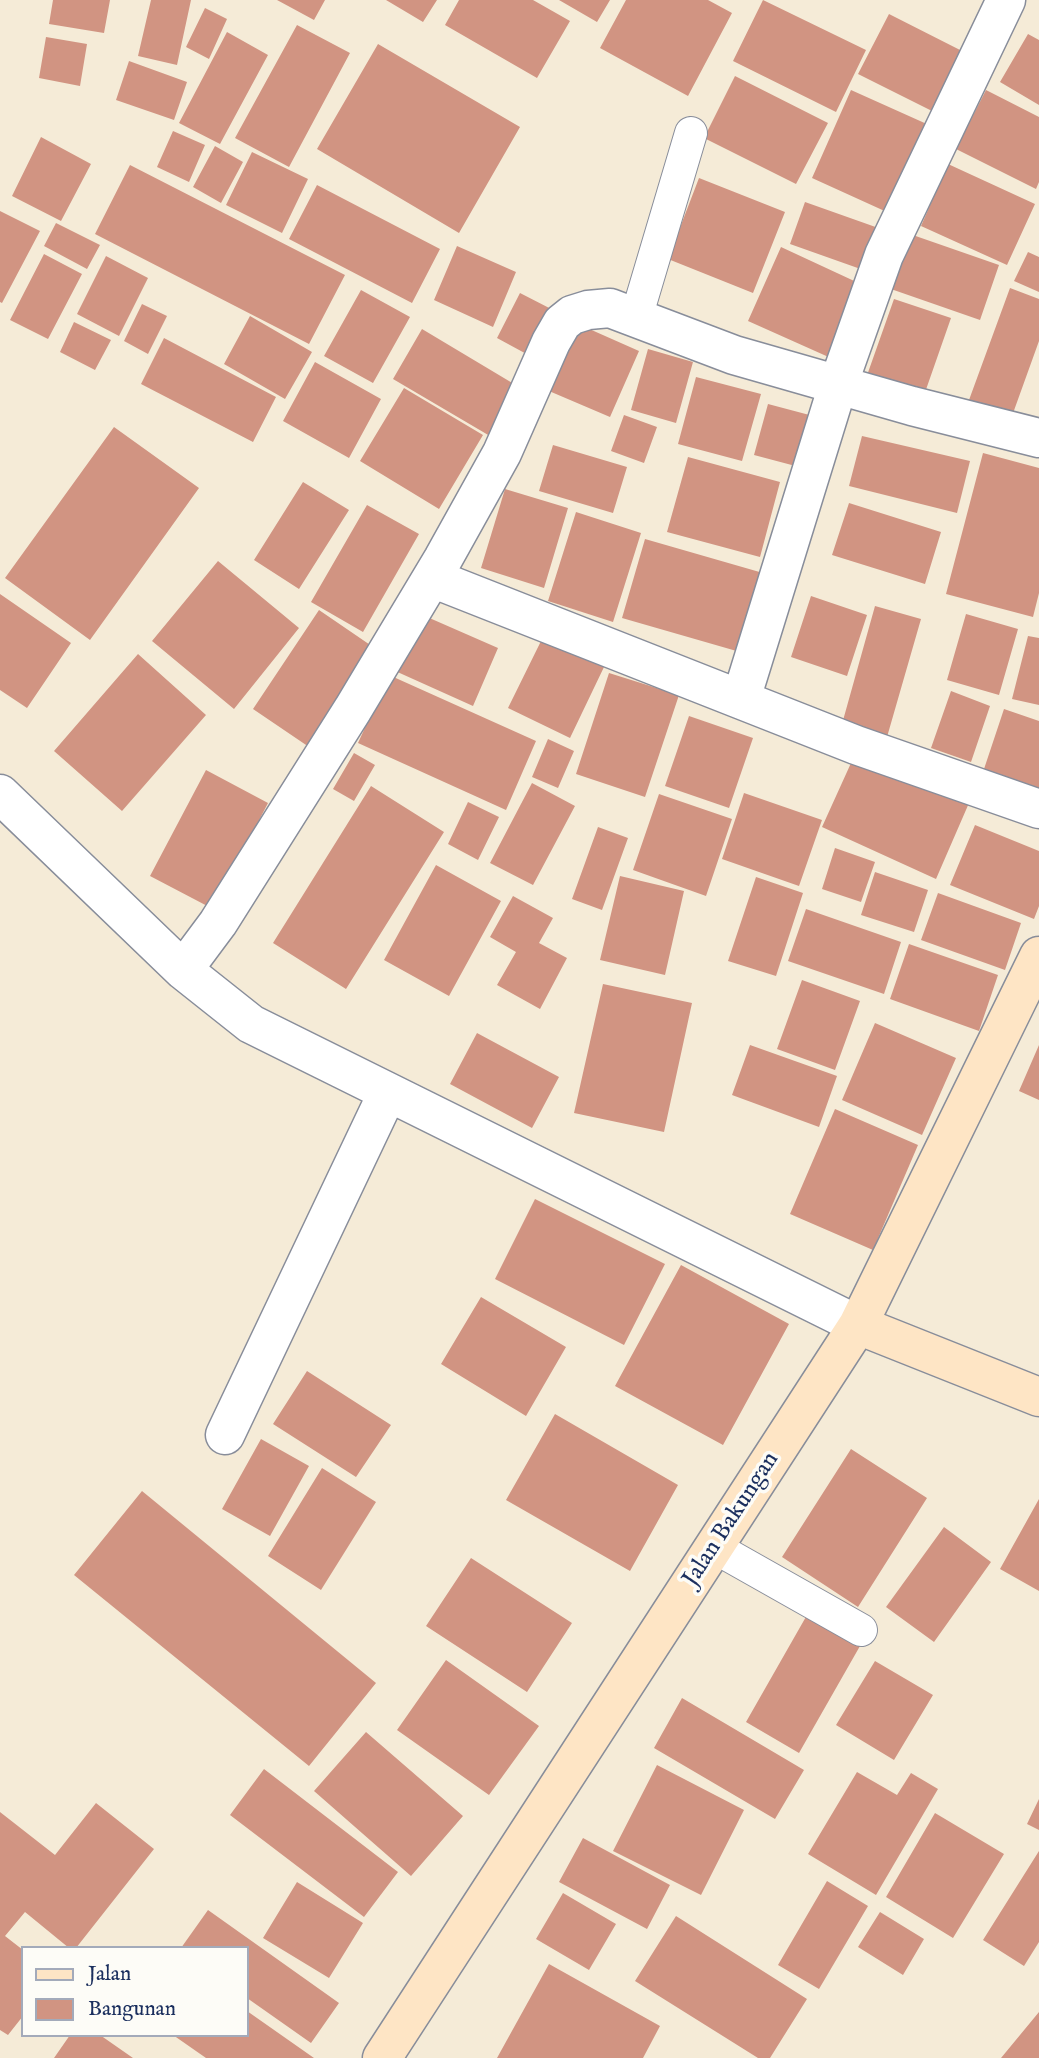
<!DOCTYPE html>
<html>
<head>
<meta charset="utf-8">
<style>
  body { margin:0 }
  #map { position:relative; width:1039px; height:2058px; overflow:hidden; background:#f5ebd7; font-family:"IM FELL English",serif }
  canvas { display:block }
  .legend { position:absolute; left:21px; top:1946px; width:228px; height:91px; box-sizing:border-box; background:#fdfcf7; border:2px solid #a3aaba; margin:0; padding:9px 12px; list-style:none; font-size:21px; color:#1b2f5e }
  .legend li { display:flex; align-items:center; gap:14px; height:35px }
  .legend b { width:35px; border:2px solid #a3aaba }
</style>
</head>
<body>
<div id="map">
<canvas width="1039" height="2058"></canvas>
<ul class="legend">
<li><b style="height:9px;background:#fee5c5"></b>Jalan</li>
<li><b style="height:19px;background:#d19482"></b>Bangunan</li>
</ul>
</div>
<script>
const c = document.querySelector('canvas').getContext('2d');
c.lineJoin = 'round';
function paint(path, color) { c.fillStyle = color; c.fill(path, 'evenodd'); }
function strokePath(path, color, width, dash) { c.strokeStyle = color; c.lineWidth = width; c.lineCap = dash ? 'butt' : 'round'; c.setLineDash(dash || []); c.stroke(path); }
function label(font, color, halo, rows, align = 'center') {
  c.font = font + ' "IM FELL English",serif'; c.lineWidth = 7; c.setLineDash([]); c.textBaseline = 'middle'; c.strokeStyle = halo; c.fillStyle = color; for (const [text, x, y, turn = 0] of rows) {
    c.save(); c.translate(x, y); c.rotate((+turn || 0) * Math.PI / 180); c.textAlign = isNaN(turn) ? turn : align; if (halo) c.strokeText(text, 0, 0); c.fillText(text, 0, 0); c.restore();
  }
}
const building = new Path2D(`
  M 53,0 L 110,0 L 104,33 L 49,24 Z
  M 151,0 L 191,0 L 177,65 L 138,56 Z
  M 277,0 L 325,0 L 314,20 Z
  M 386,0 L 437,0 L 423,22 Z
  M 459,0 L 533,0 L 570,21 L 537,78 L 445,25 Z
  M 559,0 L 610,0 L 597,22 Z
  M 626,0 L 708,0 L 732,13 L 688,96 L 600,48 Z
  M 763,0 L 866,50 L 836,112 L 733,61 Z
  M 205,8 L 227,19 L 209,59 L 186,47 Z
  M 889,14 L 964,52 L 934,112 L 858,74 Z
  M 297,25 L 350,53 L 289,167 L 235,138 Z
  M 227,32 L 268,55 L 220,144 L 179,123 Z
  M 1028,34 L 1039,40 L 1039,105 L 1000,82 Z
  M 46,37 L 87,44 L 80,86 L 39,78 Z
  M 378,44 L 520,127 L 459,233 L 317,149 Z
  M 129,61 L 187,82 L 174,120 L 116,100 Z
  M 735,76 L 828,123 L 796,184 L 704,138 Z
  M 851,90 L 929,125 L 889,213 L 812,178 Z
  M 986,90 L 1039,117 L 1039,182 L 1036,189 L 956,149 Z
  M 173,131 L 205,145 L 189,182 L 157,167 Z
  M 41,137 L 91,164 L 61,221 L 12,196 Z
  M 215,146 L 243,162 L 221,203 L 193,187 Z
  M 252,152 L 308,179 L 282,233 L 226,205 Z
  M 948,164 L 1035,204 L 1007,265 L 921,226 Z
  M 130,165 L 345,275 L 309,344 L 95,234 Z
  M 699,178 L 785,212 L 753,293 L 668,259 Z
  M 317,185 L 440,249 L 412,303 L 289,239 Z
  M 805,202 L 884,230 L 869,272 L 790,244 Z
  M 0,211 L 40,231 L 2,303 L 0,302 Z
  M 56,223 L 100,245 L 87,269 L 44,246 Z
  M 907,233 L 999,265 L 980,320 L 888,288 Z
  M 457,246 L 516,272 L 493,327 L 434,300 Z
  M 781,247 L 865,286 L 833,359 L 748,321 Z
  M 1028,252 L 1039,257 L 1039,292 L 1014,281 Z
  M 44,254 L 82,274 L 48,339 L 10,320 Z
  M 106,256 L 148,278 L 119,336 L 77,314 Z
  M 1010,288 L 1039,299 L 1039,341 L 1012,416 L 969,400 Z
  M 361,290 L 410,317 L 373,383 L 324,356 Z
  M 520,293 L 557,312 L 532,357 L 497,338 Z
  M 894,299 L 951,318 L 922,401 L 865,381 Z
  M 142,304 L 167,316 L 148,354 L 124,341 Z
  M 250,316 L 312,352 L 285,399 L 224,364 Z
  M 74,322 L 111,340 L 95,370 L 60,352 Z
  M 578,324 L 639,351 L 610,417 L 549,391 Z
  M 422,329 L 524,390 L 495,439 L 393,379 Z
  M 164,338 L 276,397 L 253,442 L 141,384 Z
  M 648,349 L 693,362 L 676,423 L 631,410 Z
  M 315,362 L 381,399 L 349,458 L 283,421 Z
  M 696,377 L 761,394 L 742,461 L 678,444 Z
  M 404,388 L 483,435 L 439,509 L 360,461 Z
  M 768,404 L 817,417 L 803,468 L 754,455 Z
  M 624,415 L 657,427 L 644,463 L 611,451 Z
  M 114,427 L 199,488 L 90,640 L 5,578 Z
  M 862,436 L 970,461 L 957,513 L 849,486 Z
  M 553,445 L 627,467 L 613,513 L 539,491 Z
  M 983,453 L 1039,468 L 1039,593 L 1033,617 L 946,594 Z
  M 688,457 L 780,482 L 760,557 L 667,532 Z
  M 303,482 L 349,510 L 299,589 L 254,560 Z
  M 505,489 L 568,508 L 544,588 L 481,568 Z
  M 849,503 L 941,532 L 925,584 L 832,555 Z
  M 367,505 L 419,534 L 363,632 L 311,602 Z
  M 576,512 L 641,533 L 613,622 L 548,601 Z
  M 645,539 L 763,573 L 740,652 L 622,618 Z
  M 218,561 L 299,628 L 234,709 L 152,641 Z
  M 0,594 L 71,643 L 27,708 L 0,690 Z
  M 811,596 L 867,615 L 847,676 L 791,657 Z
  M 875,606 L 921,619 L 887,737 L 842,724 Z
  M 319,610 L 379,651 L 312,749 L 253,709 Z
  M 418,613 L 498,648 L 473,706 L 393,670 Z
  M 966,614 L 1018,629 L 999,695 L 947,680 Z
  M 1028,636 L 1039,638 L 1039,705 L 1012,699 Z
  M 543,637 L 604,667 L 570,738 L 508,708 Z
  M 138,654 L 206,715 L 122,811 L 54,751 Z
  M 609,673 L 679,695 L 645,797 L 576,774 Z
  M 389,675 L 536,741 L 506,810 L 358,743 Z
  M 951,691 L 990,706 L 971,762 L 931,748 Z
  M 1004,709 L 1039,721 L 1039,798 L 981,778 Z
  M 689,716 L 753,738 L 729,808 L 665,786 Z
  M 548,739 L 574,751 L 558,788 L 532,777 Z
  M 856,752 L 969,803 L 936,879 L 822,827 Z
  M 354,753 L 375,765 L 354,801 L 333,789 Z
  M 206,770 L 268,803 L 213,909 L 150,876 Z
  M 532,783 L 575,806 L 533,885 L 490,863 Z
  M 371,786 L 444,832 L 346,989 L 273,943 Z
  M 744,793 L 822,820 L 799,886 L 722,859 Z
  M 659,794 L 732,819 L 706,896 L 633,870 Z
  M 468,802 L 499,817 L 478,860 L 448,844 Z
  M 975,825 L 1039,851 L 1039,906 L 1034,919 L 950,885 Z
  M 598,827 L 628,838 L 602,910 L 572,899 Z
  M 835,848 L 875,862 L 861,902 L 822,889 Z
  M 436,865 L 501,901 L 449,996 L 384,960 Z
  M 875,872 L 928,890 L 914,932 L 861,915 Z
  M 620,876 L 684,891 L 665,975 L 600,960 Z
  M 756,877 L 803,893 L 776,976 L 728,961 Z
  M 938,893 L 1021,923 L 1005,970 L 921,940 Z
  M 513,896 L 553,918 L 539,943 L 567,958 L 540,1009 L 497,985 L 516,952 L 490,937 Z
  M 806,909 L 901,942 L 884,994 L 788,961 Z
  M 909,944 L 998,975 L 979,1031 L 890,999 Z
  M 802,980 L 860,1001 L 835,1070 L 777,1049 Z
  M 603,984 L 692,1003 L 664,1132 L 574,1113 Z
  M 875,1023 L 956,1058 L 922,1135 L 842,1100 Z
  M 477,1033 L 559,1077 L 532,1128 L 450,1084 Z
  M 750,1045 L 837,1076 L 819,1127 L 732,1095 Z
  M 1039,1045 L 1039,1100 L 1019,1091 Z
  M 835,1109 L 918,1145 L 873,1250 L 790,1214 Z
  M 535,1199 L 665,1264 L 624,1345 L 495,1279 Z
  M 681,1265 L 789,1324 L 723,1445 L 615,1386 Z
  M 481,1297 L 566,1347 L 526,1416 L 441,1364 Z
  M 307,1371 L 391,1425 L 356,1477 L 273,1424 Z
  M 555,1414 L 678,1485 L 630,1571 L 506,1500 Z
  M 261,1439 L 309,1466 L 270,1536 L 222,1509 Z
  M 851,1449 L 927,1498 L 858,1607 L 782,1557 Z
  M 322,1468 L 376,1502 L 321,1590 L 268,1556 Z
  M 142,1491 L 376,1683 L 309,1766 L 74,1575 Z
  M 1039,1499 L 1039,1591 L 1000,1569 Z
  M 944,1527 L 991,1562 L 934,1642 L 886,1607 Z
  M 471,1558 L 572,1623 L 527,1692 L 426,1626 Z
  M 807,1615 L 860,1646 L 799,1753 L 746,1722 Z
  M 446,1660 L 539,1726 L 489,1795 L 397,1730 Z
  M 875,1661 L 933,1695 L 894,1760 L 836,1725 Z
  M 682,1698 L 804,1770 L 775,1819 L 654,1748 Z
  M 366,1732 L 463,1816 L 411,1876 L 314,1791 Z
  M 657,1765 L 744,1810 L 701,1895 L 613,1851 Z
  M 264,1769 L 398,1872 L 364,1917 L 230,1815 Z
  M 857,1772 L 897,1795 L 911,1773 L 938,1789 L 876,1895 L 808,1854 Z
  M 1039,1799 L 1039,1830 L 1027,1824 Z
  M 96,1803 L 154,1849 L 76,1948 L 69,1948 L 25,1912 L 5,1936 L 23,1950 L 23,2016 L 8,2035 L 0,2030 L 0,1812 L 55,1855 Z
  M 935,1813 L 1004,1854 L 953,1938 L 886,1897 Z
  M 583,1838 L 670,1885 L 647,1929 L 559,1882 Z
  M 1039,1851 L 1039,1942 L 1024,1966 L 983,1940 Z
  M 827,1881 L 868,1906 L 819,1989 L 778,1965 Z
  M 297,1882 L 363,1923 L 329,1978 L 263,1938 Z
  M 563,1893 L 616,1924 L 589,1970 L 536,1939 Z
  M 208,1910 L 339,2003 L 311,2043 L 247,1998 L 247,1948 L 181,1948 Z
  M 880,1912 L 924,1939 L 903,1975 L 858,1947 Z
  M 676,1916 L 807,1999 L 770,2058 L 758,2058 L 635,1981 Z
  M 549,1964 L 660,2026 L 643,2058 L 497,2058 Z
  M 247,2011 L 314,2058 L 206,2058 L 173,2035 L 247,2035 Z
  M 1039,2012 L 1039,2058 L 1001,2058 Z
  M 70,2035 L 100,2035 L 133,2058 L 54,2058 Z`);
const lane = new Path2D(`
  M 636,318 L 691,133
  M 714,1547 L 861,1630`);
const street = new Path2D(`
  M 432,578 L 856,745 L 1039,809
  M 741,699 L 838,385 L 884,255 L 1006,0
  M 0,794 L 183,970 L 251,1024 L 858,1325
  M 183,970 L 218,923 L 353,709 L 443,559 L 502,453 L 551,342 L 562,323 L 572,315 L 588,310 L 610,308 L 734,355 L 912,406 L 1039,438
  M 225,1435 L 388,1092`);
const secondary = new Path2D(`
  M 858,1325 L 1039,1397
  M 382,2058 L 858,1325 L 1039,956`);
const streetNames = [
  ["Jalan Bakungan",732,1520,-57]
];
paint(building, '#d19482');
strokePath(lane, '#888d9a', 34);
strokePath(street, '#888d9a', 41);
strokePath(secondary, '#888d9a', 41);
strokePath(lane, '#fff', 32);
strokePath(street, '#fff', 38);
strokePath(secondary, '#fee5c5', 38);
label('24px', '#1b2f5e', '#fdfcf7', streetNames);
</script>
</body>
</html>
